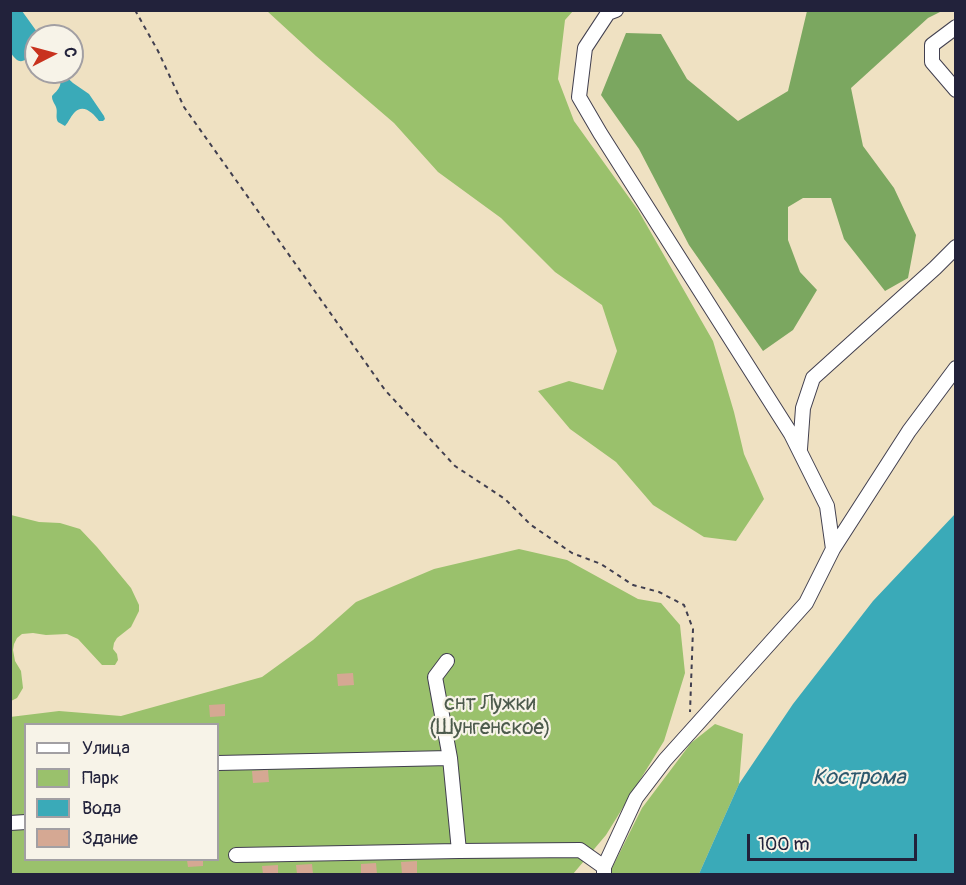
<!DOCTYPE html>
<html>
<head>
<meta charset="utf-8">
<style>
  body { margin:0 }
  #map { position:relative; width:966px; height:885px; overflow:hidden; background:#efe1c2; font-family:Pangolin,sans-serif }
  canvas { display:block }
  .frame { position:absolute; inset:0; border:12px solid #22223b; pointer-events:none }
  .legend { position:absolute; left:24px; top:723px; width:195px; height:138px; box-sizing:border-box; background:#f7f3e8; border:2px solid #a29fa3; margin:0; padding:8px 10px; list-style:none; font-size:18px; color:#22223b }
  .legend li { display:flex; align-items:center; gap:12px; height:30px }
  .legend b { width:30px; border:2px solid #a29fa3 }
  .north { position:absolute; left:24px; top:24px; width:60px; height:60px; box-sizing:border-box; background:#f7f3e8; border:2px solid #a29fa3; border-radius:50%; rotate:84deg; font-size:16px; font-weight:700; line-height:24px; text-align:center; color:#22223b }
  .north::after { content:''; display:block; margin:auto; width:21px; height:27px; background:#c8321e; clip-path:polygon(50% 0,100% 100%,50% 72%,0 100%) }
  .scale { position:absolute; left:747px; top:834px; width:170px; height:27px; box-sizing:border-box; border:3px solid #22223b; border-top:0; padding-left:8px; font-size:18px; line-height:21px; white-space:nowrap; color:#22223b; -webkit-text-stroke:4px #f7f3e8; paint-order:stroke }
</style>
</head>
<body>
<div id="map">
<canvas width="966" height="885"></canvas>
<div class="frame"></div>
<ul class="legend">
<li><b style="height:8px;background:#fff"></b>Улица</li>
<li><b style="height:16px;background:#9ac16c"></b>Парк</li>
<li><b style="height:16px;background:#3aaab8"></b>Вода</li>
<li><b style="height:16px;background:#d5a893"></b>Здание</li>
</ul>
<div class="north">С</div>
<div class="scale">100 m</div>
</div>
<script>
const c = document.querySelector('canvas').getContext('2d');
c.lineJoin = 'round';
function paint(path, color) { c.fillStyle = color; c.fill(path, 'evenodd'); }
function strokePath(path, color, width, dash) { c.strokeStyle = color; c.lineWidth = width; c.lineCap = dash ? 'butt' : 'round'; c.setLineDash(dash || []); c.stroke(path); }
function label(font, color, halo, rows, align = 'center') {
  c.font = font + ' Pangolin,sans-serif'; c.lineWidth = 4.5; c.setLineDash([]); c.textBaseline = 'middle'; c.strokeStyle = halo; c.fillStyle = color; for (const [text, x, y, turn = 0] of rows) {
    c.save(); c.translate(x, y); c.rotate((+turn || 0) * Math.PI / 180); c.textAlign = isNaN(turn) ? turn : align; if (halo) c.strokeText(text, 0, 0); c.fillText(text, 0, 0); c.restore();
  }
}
const green = new Path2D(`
  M 267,11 L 573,11 L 565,20 L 558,79 L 574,121 L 638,210 L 713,341 L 734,412 L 744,454 L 764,499 L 736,541 L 704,537 L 653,505 L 616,462 L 570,429 L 538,391 L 569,381 L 603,390 L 617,351 L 602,305 L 555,272 L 501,218 L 438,172 L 394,123 L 316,56 Z
  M 11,515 L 39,522 L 60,523 L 80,529 L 97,547 L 131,588 L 139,605 L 139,611 L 131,627 L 117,638 L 114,643 L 113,649 L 117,654 L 118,660 L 115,665 L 102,665 L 78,639 L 67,634 L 46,635 L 33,633 L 22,634 L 17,638 L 14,644 L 13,650 L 15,661 L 21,671 L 23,688 L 17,698 L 11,701 Z
  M 519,549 L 567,560 L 638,599 L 661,603 L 680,625 L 685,673 L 664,741 L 606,835 L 573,874 L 11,874 L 10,717 L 59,711 L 121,716 L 262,677 L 313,640 L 356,602 L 434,569 ZM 26,724 L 218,724 L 218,860 L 26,860 Z
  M 715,724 L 743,734 L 739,784 L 699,874 L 611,874 L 612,868 L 642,808 L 691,743 Z`);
const forest = new Path2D(`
  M 807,11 L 942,11 L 928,18 L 851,88 L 863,146 L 894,188 L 916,235 L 908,278 L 885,291 L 844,239 L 831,198 L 803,198 L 788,207 L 788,240 L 800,272 L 817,290 L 793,330 L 763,351 L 689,245 L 639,149 L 601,95 L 626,33 L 661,34 L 687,79 L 738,121 L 788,91 Z`);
const water = new Path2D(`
  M 11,10 L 22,11 L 40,36 L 36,36 L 36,57 C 23,58 21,68 11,53 Z
  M 55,72 L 61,72 L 73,83 L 89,94 L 104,116 L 105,119 L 103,121 L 99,121 C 93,113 83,103 74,113 C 70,117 69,122 65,126 L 58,122 C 55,117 58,112 56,107 C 54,102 52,101 52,96 C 61,87 64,83 55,72 Z
  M 955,514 L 955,874 L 699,874 L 739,784 L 793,704 L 873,601 Z`);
const building = new Path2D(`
  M 353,673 L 354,685 L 338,686 L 337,674 Z
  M 225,704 L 225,716 L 210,717 L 209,705 Z
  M 268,770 L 269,782 L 253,783 L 252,771 Z
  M 187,860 L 203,860 L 203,866 L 188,867 Z
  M 417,861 L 417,873 L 402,874 L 401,862 Z
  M 376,863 L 377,874 L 361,874 L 361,864 Z
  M 312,864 L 313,874 L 297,874 L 296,865 Z
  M 278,865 L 278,874 L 263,874 L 262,866 Z`);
const path = new Path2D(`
  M 135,10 L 158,51 L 184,107 L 385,390 L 455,466 L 505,499 L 531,525 L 572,553 L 601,564 L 633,585 L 659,592 L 684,605 L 693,629 L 690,712`);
const minor = new Path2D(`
  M 956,27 L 932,45 L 932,62 L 956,90
  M 800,449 L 803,408 L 813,378 L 935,268 L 956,247
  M 833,549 L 909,431 L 956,368
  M 447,661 L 435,677 L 450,758
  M 218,763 L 450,758 L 459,851
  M 10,823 L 26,822
  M 236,855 L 459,851 L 580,850 L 604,867
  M 604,874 L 604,867 L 636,798 L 665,760 L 806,603 L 833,549 L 827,506 L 791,434 L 600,133 L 579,97 L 585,48 L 608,13 L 616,10`);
const parkNames = [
  ["снт Лужки",490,705],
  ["(Шунгенское)",490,729]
];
const waterNames = [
  ["Кострома",859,778]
];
paint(green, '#9ac16c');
paint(forest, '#7ba760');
paint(water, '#3aaab8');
paint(building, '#d5a893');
strokePath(minor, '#413f4f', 16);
strokePath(path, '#413f4f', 2, [4.5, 4.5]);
strokePath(minor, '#fff', 14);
label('21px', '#4c5a4c', '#f7f3e8', parkNames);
label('italic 22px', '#2c586d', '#f7f3e8', waterNames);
</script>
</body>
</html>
